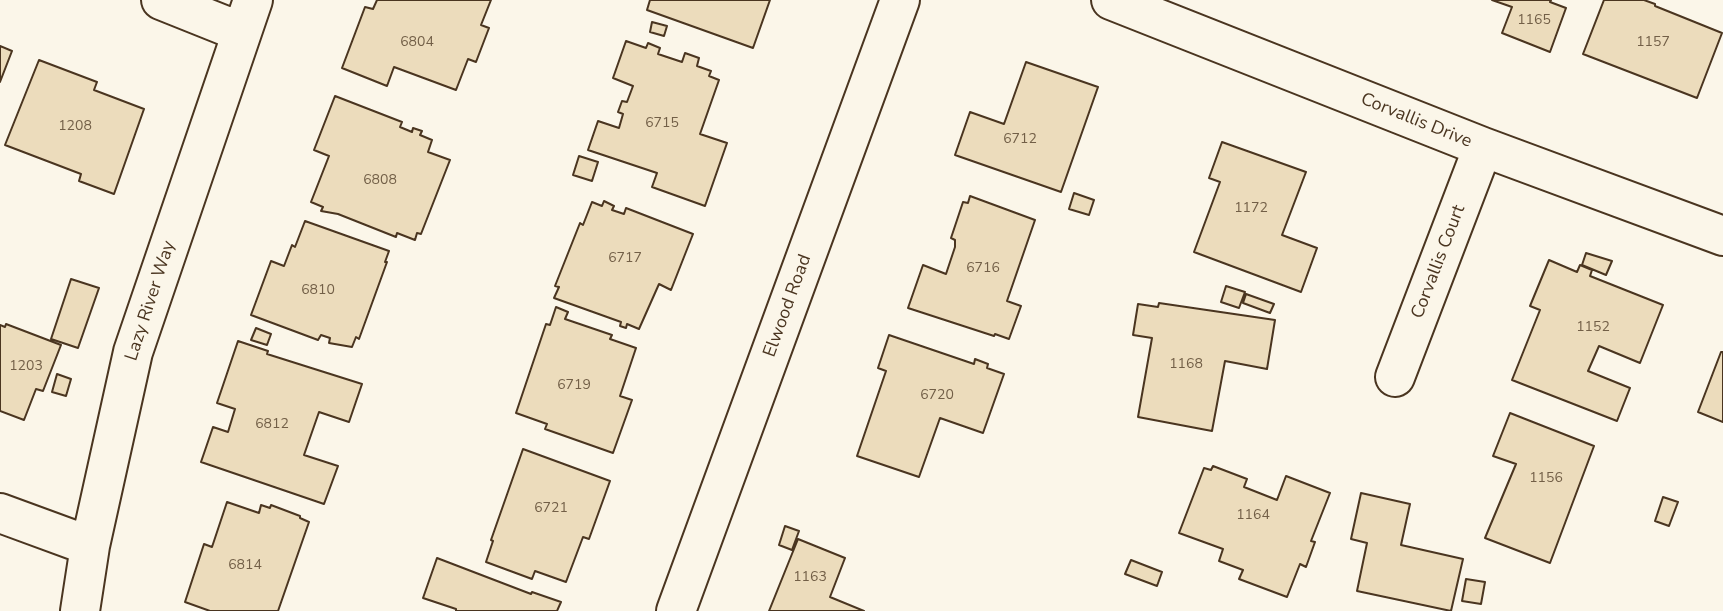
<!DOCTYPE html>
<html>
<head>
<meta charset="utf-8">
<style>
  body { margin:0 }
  canvas { display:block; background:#fbf6e9 }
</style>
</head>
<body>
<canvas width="1723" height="611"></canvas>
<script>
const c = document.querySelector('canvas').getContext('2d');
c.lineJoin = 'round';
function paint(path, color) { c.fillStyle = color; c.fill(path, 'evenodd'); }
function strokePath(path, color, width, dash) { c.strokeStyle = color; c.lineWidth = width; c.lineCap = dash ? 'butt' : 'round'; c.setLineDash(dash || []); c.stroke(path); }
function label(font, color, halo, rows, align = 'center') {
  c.font = font + ' "Nunito Sans",sans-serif'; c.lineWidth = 5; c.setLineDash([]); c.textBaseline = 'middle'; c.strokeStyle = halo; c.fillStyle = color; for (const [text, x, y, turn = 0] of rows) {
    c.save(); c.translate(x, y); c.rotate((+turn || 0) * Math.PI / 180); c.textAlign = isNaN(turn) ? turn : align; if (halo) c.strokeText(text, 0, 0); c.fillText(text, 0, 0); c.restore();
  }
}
const building = new Path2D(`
  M 377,0 L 491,0 L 481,25 L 489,28 L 476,62 L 468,59 L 456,90 L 394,67 L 387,86 L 342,68 L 365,7 L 373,9 Z
  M 650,0 L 770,0 L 753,48 L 647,10 Z
  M 1492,0 L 1551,0 L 1550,2 L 1566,8 L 1550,52 L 1502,33 L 1512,7 Z
  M 1604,0 L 1644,0 L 1655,4 L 1655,6 L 1722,33 L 1697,98 L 1583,54 Z
  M 652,22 L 667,26 L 664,36 L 650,32 Z
  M 626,41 L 646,48 L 648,43 L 660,48 L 658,54 L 682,62 L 685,53 L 699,58 L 697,66 L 711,71 L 709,76 L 719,80 L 700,134 L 727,143 L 705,206 L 652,187 L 657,173 L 588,150 L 598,121 L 619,128 L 623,114 L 618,112 L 622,101 L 627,102 L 633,86 L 613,78 Z
  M 0,46 L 12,51 L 0,82 Z
  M 39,60 L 97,82 L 94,90 L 144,109 L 114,194 L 79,181 L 81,174 L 5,145 Z
  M 1026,62 L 1098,87 L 1061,192 L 955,155 L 970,112 L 1004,124 Z
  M 335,96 L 402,122 L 400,127 L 412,132 L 413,128 L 422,131 L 420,135 L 432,140 L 428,152 L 450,160 L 421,234 L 417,233 L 415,240 L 397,233 L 396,237 L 338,214 L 321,211 L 323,207 L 311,202 L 329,156 L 314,150 Z
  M 1222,142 L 1306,172 L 1282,235 L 1317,248 L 1301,292 L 1194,252 L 1220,182 L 1209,178 Z
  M 579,156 L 598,162 L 592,181 L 573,175 Z
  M 1074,193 L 1094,200 L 1089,215 L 1069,209 Z
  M 970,196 L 1035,220 L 1007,301 L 1021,306 L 1009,339 L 995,334 L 994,336 L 908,308 L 923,265 L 946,274 L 955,247 L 955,240 L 951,238 L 963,202 L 968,203 Z
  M 604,201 L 614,206 L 612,210 L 624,214 L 626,208 L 693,234 L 671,290 L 659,284 L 639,329 L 627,324 L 626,328 L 620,326 L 621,322 L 554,298 L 559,287 L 555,286 L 580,223 L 583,225 L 592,202 L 602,206 Z
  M 305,221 L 389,251 L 385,262 L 387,262 L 359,339 L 356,337 L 352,347 L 329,343 L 330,338 L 321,335 L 318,340 L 251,315 L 271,261 L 284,266 L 292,245 L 295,247 Z
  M 1586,253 L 1612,261 L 1606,275 L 1582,265 Z
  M 1549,260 L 1577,272 L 1580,265 L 1592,270 L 1590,276 L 1663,305 L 1640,363 L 1599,346 L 1588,371 L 1630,388 L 1617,421 L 1512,380 L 1540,310 L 1530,306 Z
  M 71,279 L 99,288 L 78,348 L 51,339 Z
  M 1226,286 L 1245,292 L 1239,308 L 1221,302 Z
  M 1246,294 L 1274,304 L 1270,313 L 1243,303 Z
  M 1159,303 L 1275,320 L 1267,369 L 1225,361 L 1212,431 L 1138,417 L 1152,338 L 1133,335 L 1138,304 L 1158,307 Z
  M 556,307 L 568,312 L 565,319 L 612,335 L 610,339 L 636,348 L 620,396 L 632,400 L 613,453 L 545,429 L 547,424 L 516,413 L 546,324 L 550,325 Z
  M 6,324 L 61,345 L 43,391 L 36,389 L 24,420 L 0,411 L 0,325 L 5,327 Z
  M 256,328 L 271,334 L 267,345 L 251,340 Z
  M 889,335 L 974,364 L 975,359 L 988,364 L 987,368 L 1004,374 L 983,433 L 940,418 L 919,477 L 857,456 L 886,371 L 878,368 Z
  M 238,341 L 268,351 L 267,354 L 362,384 L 349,422 L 319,412 L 304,455 L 338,466 L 324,504 L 201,462 L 213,427 L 228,432 L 235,409 L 217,403 Z
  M 1721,352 L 1723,352 L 1723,422 L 1698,412 Z
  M 57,374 L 71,379 L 66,396 L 52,392 Z
  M 1510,413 L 1594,446 L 1550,563 L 1485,538 L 1516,464 L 1493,456 Z
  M 523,449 L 610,481 L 589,539 L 583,537 L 566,582 L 535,571 L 532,579 L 486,562 L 493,541 L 491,540 Z
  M 1213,466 L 1247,479 L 1244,487 L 1277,500 L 1286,476 L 1330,493 L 1311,541 L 1315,542 L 1306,567 L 1300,564 L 1287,597 L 1239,579 L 1243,570 L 1219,561 L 1223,549 L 1179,533 L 1204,468 L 1211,470 Z
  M 1361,493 L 1410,504 L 1401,545 L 1463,559 L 1451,611 L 1357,591 L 1367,543 L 1351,539 Z
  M 1663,497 L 1678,502 L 1669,526 L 1655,521 Z
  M 227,502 L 259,513 L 261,505 L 270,508 L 271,505 L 300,516 L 300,518 L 309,522 L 278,611 L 210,611 L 185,602 L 204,544 L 212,547 Z
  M 785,526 L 799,531 L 792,550 L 779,545 Z
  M 798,539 L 845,558 L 830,597 L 864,611 L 769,611 Z
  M 437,558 L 531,594 L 532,592 L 561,602 L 557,611 L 456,611 L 456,609 L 423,598 Z
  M 1131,560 L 1162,572 L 1157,586 L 1125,574 Z
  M 1466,579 L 1485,582 L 1481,604 L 1462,601 Z`);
const minor = new Path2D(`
  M 161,0 L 241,32
  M 1111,0 L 1483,147 L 1723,236
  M 1395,377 L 1483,147
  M 0,513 L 90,546
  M 80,611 L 90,546 L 133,352 L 253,0
  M 676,611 L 900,0`);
const numberNames = [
  ["1165",1534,21],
  ["6804",417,43],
  ["1157",1653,43],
  ["6715",662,124],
  ["1208",75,127],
  ["6712",1020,140],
  ["6808",380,181],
  ["1172",1251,209],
  ["6717",625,259],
  ["6716",983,269],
  ["6810",318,291],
  ["1152",1593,328],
  ["1168",1186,365],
  ["1203",26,367],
  ["6719",574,386],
  ["6720",937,396],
  ["6812",272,425],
  ["1156",1546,479],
  ["6721",551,509],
  ["1164",1253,516],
  ["6814",245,566],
  ["1163",810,578]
];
const streetNames = [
  ["Corvallis Drive",1416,121,22],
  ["Corvallis Court",1439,262,-69],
  ["Lazy River Way",151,301,-72],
  ["Elwood Road",788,306,-70]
];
paint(building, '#ecdcbc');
strokePath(building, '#4a3520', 2);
strokePath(minor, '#4a3520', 42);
strokePath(minor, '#fbf6e9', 38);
label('14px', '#725f47', null, numberNames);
label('18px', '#4a3520', '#fbf6e9', streetNames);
</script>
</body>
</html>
